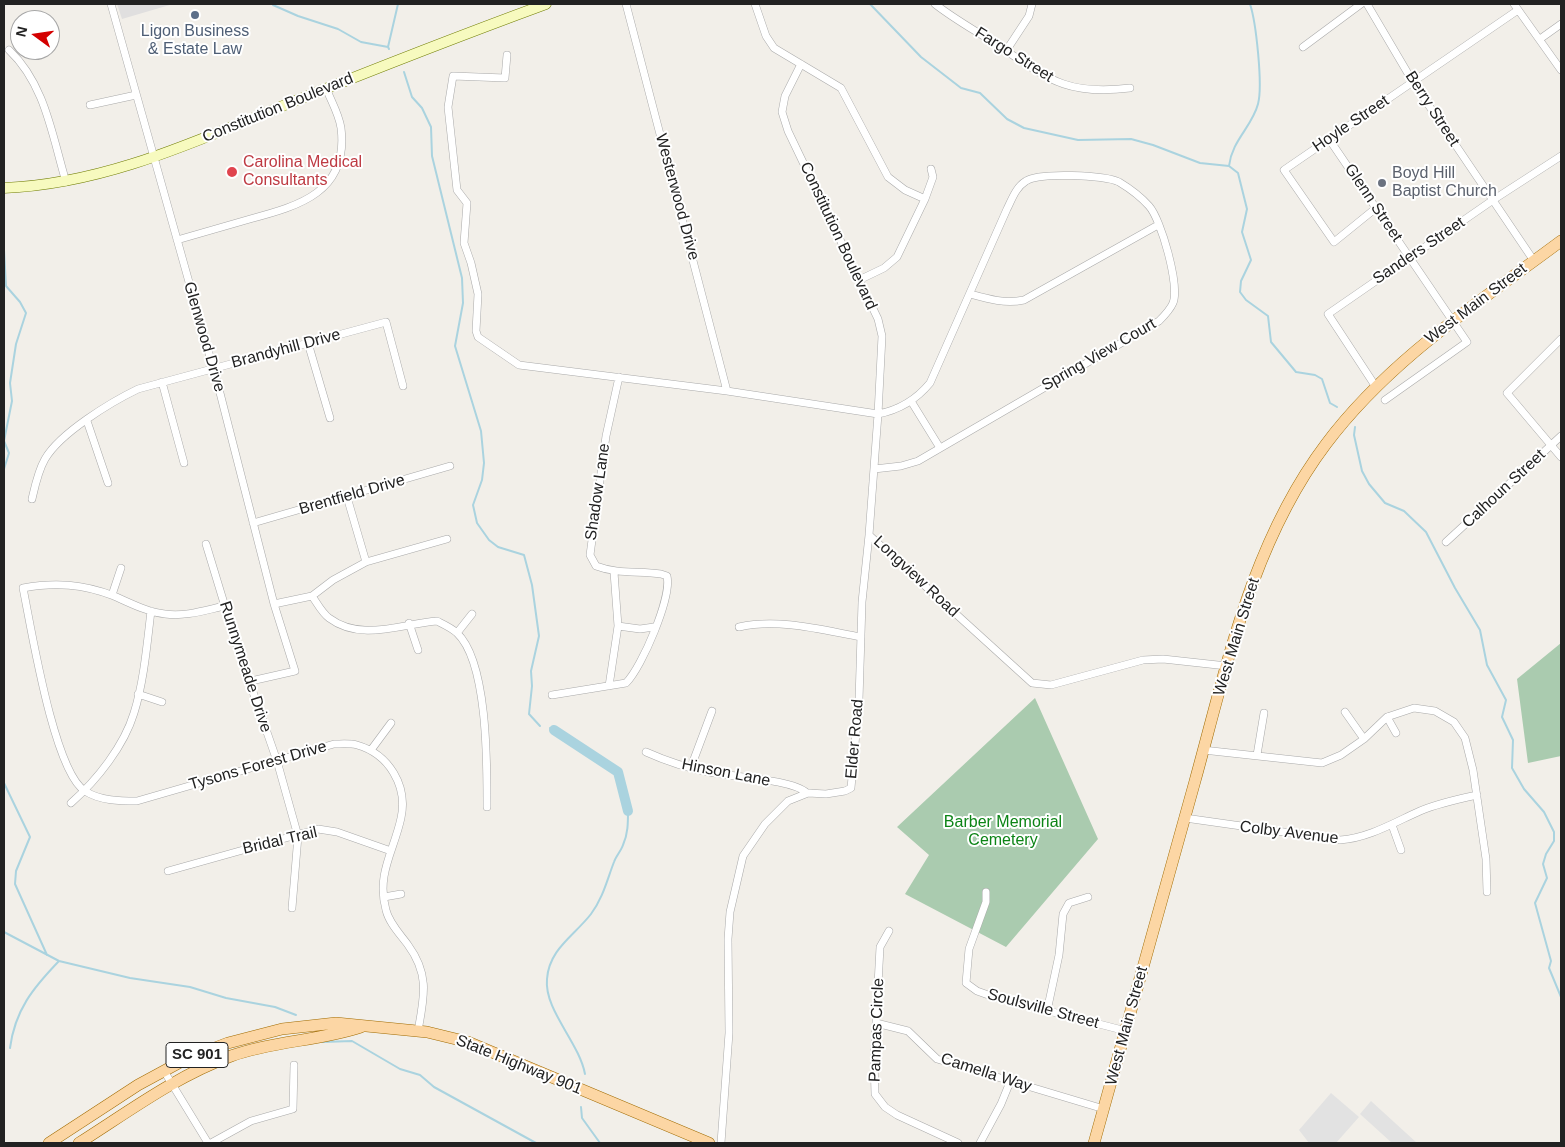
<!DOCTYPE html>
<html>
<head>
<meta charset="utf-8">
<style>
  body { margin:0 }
  #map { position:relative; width:1565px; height:1147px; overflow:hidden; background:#f2efe9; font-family:Arial,sans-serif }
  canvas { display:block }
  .frame { position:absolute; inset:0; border:5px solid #222; pointer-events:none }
  .north { position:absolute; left:10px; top:10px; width:50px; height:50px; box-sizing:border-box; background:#fff; border:1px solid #a7a7a7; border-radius:50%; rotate:284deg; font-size:14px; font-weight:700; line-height:20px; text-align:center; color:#222 }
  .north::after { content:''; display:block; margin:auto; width:18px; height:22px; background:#d40000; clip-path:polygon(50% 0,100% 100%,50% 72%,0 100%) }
</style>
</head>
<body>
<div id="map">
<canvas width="1565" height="1147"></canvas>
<div class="frame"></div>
<div class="north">N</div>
</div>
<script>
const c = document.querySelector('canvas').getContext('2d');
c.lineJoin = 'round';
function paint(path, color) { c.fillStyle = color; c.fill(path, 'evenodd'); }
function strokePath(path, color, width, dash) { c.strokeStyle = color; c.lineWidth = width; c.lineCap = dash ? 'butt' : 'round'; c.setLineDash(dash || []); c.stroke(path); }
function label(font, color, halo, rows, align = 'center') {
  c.font = font + ' Arial,sans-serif'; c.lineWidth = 4; c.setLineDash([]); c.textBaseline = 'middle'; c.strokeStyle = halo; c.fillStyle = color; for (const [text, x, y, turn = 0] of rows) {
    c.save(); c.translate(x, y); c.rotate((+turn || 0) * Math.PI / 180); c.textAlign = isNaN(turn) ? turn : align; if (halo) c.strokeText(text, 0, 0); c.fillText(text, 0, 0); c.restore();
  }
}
const residential = new Path2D(`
  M 117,4 L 173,4 L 122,19 Z`);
const cemetery = new Path2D(`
  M 1561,643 L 1561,756 L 1528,763 L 1517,679 Z
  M 1035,698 L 1098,839 L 1006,947 L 905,894 L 929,855 L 897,827 Z`);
const parking = new Path2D(`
  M 1331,1093 L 1359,1117 L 1336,1143 L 1309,1143 L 1299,1130 Z
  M 1371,1101 L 1417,1143 L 1392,1143 L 1360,1114 Z`);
const stream = new Path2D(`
  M 870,4 L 921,57 L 961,88 L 980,93 L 1007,119 L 1024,128 L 1078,140 L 1131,139 L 1153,145 L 1200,163 L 1229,166 L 1238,173 L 1247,209 L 1242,232 L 1251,260 L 1241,281 L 1240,292 L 1246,300 L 1268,316 L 1271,342 L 1296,372 L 1315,375 L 1322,379 L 1330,403 L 1337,407
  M 273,5 L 298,16 L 338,29 L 361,42 L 388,47
  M 389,49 L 388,47 L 398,4
  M 404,72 L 412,97 L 422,108 L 431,127 L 432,156 L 462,278 L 463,303 L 455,346 L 481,431 L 484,463 L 482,480 L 473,505 L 477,523 L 489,540 L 498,547 L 524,555 L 532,585 L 539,636 L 531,671 L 532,686 L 529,714 L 540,726
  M 1229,166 C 1232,140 1252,127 1258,104 C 1263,85 1256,22 1250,4
  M 4,250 L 6,286 L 20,302 L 26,313 L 16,344 L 10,383 L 12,401 L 4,441 L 9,453 L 4,469
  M 1355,427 L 1354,435 L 1362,471 L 1369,484 L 1385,503 L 1404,511 L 1426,532 L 1455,588 L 1480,630 L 1487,665 L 1506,700 L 1502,717 L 1513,740 L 1512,768 L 1524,789 L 1544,812 L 1554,832 L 1554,841 L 1546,854 L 1543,864 L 1547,878 L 1535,903 L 1551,961 L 1549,968 L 1561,997
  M 550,728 L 554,730
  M 4,783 L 30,837 L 16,871 L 15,884 L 47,955
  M 4,932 L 59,961 L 130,978 L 190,987 L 226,998 L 275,1007 L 296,1015
  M 323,1042 L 352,1041 L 400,1069 L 420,1075 L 434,1087 L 536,1143
  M 10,1048 C 15,1010 33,988 59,961
  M 585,1074 C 579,1042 544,1010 547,979 C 549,949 574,936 591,914 C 603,898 607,880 614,862 C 616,856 621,851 623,845 C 628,834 628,823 628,811
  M 581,1107 L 582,1118 L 600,1143`);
const river = new Path2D(`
  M 554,730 L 618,772 L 628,811`);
const street = new Path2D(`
  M 111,4 L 219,389 L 274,604 L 295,671 L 251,681
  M 626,4 L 727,391
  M 755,4 L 766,36 L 774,48 L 841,88 L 888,177 L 905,190 L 925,199
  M 935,4 C 954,19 976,31 996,44 C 1047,78 1065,96 1130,88
  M 1367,4 L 1413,82 L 1534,261
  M 1514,4 L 1561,70
  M 1540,39 L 1561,24
  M 1303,47 L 1361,4
  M 9,50 C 45,84 52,135 66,182
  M 1006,51 L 1029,16 L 1032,4
  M 507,55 L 505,78 L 453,76 L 448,107 L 457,190 L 467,203 L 464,243 L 471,263 L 478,294 L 476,331 L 478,337 L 519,365 L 727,391 L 878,414 L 869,535 L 1032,683 L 1051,685 L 1143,660 L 1163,659 L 1227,666
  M 801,64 L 785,96 L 782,112 L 788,131 L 878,319 L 882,336 L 878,414 C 899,410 916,400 930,383 L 1007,209 C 1012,199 1016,187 1026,181 C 1039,172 1105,175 1119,182 C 1129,188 1141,197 1149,206 C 1161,219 1180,286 1173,303 C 1170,310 1164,316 1159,321 L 918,461 L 901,466 L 874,469
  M 90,105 L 136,95
  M 1329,139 L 1467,342 L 1385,400
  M 1376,208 L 1334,242 L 1284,170 L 1518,10
  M 177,240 C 201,233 226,226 250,219 C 299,206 349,192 341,128 C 339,114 331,101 326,88
  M 859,280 L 884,268 L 897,257 L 925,199 L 933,177 L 931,169
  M 970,294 C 988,299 1005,304 1024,300 L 1158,225
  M 1561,339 L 1507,393 L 1561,457
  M 308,343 L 330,418
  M 162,382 L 184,463
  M 1376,387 L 1328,314 L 1493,200 L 1561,156
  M 911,401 L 940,448
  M 87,421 L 108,483
  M 347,497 L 366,562
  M 32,499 C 35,486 38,471 45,459 C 60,433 111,402 138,389 L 386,322 L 403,386
  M 253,523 L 450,466
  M 1446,542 L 1561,436
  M 206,544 L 237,646 L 277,761 L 298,836 L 292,908
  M 112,595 L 121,568
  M 312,596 C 317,603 322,613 329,618 C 361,642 401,624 437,621 C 443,624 452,628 457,633 C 488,662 487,765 487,807
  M 274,604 L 312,596 L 333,580 L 366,562 L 447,539
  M 225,606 C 206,610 185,617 165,614 C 147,612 130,603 114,596 C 83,584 55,582 23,588 C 31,627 54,772 85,791 C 100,801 121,801 137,801 L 334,744 C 341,744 350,743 357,745 C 389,754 408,786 401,818 C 394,851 376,874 386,910 C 389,923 400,934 408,945 C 430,975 424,997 418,1031
  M 409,623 L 418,650
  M 618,626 L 640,629 L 654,627
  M 739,627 C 779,618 822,630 861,637
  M 457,633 L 472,614
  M 609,686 L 618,626 L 614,572
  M 138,694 L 162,702
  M 552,695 L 626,683 C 642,667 672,597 667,576 L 661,574 C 638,571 617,574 596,566 L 590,555 L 606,436 L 619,377
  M 1345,712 L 1364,739
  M 1387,717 L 1396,733
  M 371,750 L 391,723
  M 1203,750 L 1322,763 L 1341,755 L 1364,739 L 1387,717 L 1414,708 L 1435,711 L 1454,722 L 1465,738 L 1473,770 L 1486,859 L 1487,892
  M 646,752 C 666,761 687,768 709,772 C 731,777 792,779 807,793
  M 1257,755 L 1264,713
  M 691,767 L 712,711
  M 71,803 C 97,780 124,746 134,713 C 144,681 147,644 151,611
  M 1185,818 L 1340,840 C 1369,838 1395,822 1420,811 C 1439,803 1458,799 1477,795
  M 1392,825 L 1401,850
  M 168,871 L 318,829 L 337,832 L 391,851
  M 986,892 L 986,902 L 969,949 L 966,983 L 977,991 L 991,996 L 1126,1031
  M 384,897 L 401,894
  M 889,931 L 880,947 L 874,1060 L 875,1094 L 885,1107 L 897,1115 L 958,1143
  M 1047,1011 L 1059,955 L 1063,914 L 1069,903 L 1088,897
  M 876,1023 L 908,1031 L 937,1059 L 1104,1109
  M 164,1071 L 208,1143
  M 211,1143 L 251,1121 L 293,1109 L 294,1065
  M 721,1143 L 729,1033 L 728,939 L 730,912 L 743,856 L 765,824 L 788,801 L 808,793 L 826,794 L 845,791 L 851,788 L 859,700 L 862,602 L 869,535
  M 980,1143 L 1001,1104 L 1010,1082`);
const secondary = new Path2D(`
  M 4,188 C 104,184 194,142 285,105 C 372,70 459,36 546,4`);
const primary = new Path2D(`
  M 49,1143 L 138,1085 L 186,1059 L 228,1043 L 282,1029 L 336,1023 L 427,1032 L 468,1042 L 709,1143
  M 79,1143 C 128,1112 176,1076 231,1056 C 273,1041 318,1041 361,1027
  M 1094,1143 C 1128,1023 1161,902 1195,781 C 1227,665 1252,542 1326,444 C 1389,360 1478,303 1561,241`);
const markers = [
  [195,15,5,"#5c6f8a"],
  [232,172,6,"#e0444e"],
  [1382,183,5,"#6b7280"]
];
const shields = [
  [197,1055,62]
];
const shieldNames = [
  ["SC 901",197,1055]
];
const serviceNames = [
  ["Ligon Business",195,32],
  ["& Estate Law",195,50]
];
const streetNames = [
  ["Fargo Street",1014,55,32],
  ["Constitution Boulevard",278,108,-22],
  ["Berry Street",1432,109,57],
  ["Hoyle Street",1351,124,-34],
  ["Westerwood Drive",677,197,75],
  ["Glenn Street",1373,203,56],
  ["Constitution Boulevard",838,236,65],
  ["Sanders Street",1419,251,-34],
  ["West Main Street",1476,304,-37],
  ["Glenwood Drive",204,337,74],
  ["Brandyhill Drive",286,349,-15],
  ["Spring View Court",1099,355,-30],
  ["Calhoun Street",1504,489,-43],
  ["Shadow Lane",598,492,-82],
  ["Brentfield Drive",352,495,-16],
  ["Longview Road",916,577,43],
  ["West Main Street",1237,637,-73],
  ["Runnymeade Drive",245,667,72],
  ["Elder Road",855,739,-85],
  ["Tysons Forest Drive",258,766,-16],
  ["Hinson Lane",726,773,11],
  ["Colby Avenue",1289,833,7],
  ["Bridal Trail",280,841,-13],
  ["Soulsville Street",1043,1009,15],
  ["West Main Street",1127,1026,-75],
  ["Pampas Circle",877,1030,-88],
  ["State Highway 901",519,1065,22],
  ["Camella Way",986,1073,18]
];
const healthNames = [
  ["Carolina Medical",243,163],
  ["Consultants",243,181]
];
const worshipNames = [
  ["Boyd Hill",1392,174],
  ["Baptist Church",1392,192]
];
const parkNames = [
  ["Barber Memorial",1003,823],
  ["Cemetery",1003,841]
];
paint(residential, '#e0dfdf');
paint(cemetery, '#aacbaf');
paint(parking, '#e2e2e2');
strokePath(stream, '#aad3df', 2);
strokePath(river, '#aad3df', 10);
strokePath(street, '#a9a9a9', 8);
strokePath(secondary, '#707d05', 11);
strokePath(primary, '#a06b00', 12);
strokePath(street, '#fff', 7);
strokePath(secondary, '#f7fabf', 10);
strokePath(primary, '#fcd6a4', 11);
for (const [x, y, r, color] of markers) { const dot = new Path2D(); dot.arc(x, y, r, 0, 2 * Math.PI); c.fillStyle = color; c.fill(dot); strokePath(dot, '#fff', 2); }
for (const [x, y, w] of shields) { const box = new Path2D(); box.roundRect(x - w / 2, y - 12.5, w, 25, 4); c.fillStyle = '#fff'; c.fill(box); strokePath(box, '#222', 1); }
label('bold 15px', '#222', null, shieldNames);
label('16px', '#4e5e75', '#fff', serviceNames);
label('16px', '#222', '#fff', streetNames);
label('16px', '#be3a42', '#fff', healthNames, 'left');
label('16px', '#5b616d', '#fff', worshipNames, 'left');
label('16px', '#0c8416', '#fff', parkNames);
</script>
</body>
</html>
